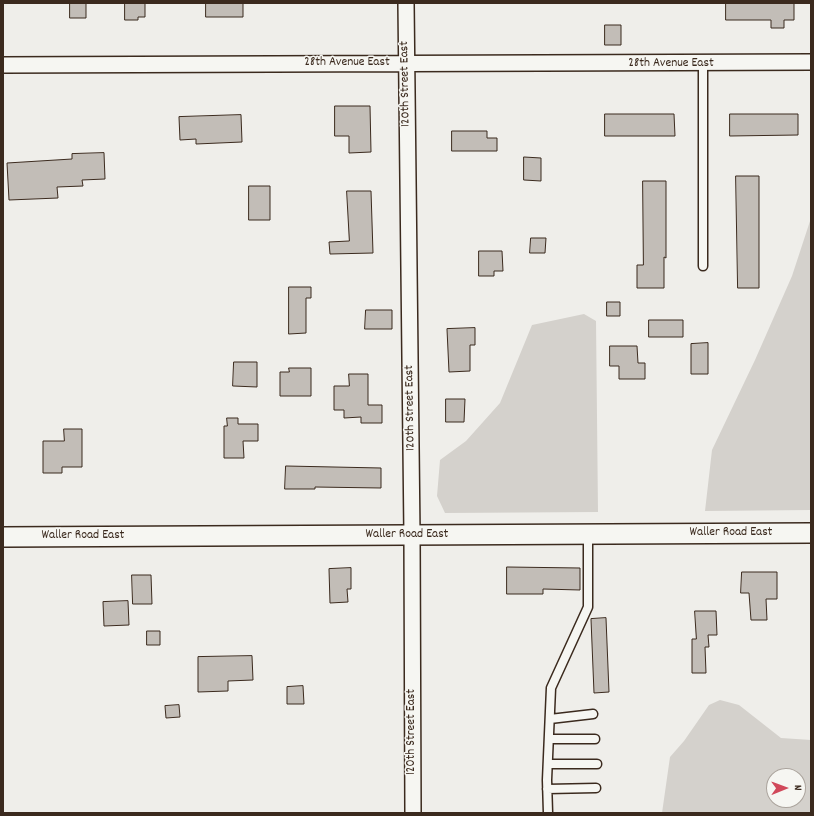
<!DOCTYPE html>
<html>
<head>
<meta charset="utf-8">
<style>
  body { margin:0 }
  #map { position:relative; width:814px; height:816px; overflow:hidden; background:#efeeea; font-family:Dekko,sans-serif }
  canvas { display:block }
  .frame { position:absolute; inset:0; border:4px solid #3b2a1e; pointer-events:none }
  .north { position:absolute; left:766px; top:768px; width:40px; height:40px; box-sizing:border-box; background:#f6f6f2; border:1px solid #aba49d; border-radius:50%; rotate:89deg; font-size:11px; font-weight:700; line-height:16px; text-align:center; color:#3b2a1e }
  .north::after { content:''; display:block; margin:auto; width:14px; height:18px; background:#d1495b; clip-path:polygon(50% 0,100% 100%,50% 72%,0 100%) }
</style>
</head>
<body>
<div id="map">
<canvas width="814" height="816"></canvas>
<div class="frame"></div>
<div class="north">N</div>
</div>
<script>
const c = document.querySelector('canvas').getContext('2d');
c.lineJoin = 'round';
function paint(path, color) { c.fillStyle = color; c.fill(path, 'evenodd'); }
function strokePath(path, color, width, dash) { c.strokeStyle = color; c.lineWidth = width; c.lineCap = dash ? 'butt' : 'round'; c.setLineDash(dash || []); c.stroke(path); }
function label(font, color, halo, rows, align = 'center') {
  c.font = font + ' Dekko,sans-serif'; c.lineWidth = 3; c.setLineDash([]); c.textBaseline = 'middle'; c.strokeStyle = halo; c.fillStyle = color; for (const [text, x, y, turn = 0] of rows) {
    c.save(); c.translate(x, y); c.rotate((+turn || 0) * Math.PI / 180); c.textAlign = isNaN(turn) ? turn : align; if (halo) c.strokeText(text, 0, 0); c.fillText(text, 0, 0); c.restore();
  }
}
const green = new Path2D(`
  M 811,218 L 811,510 L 705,511 L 712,450 L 755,360 L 792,276 Z
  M 584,314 L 596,321 L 598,512 L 445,513 L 437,496 L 440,460 L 466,441 L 500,403 L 532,325 Z
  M 720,700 L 739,705 L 781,738 L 811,740 L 811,813 L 662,813 L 670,757 L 684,741 L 709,705 ZM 774,776 L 798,776 L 798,800 L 774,800 Z`);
const building = new Path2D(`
  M 70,3 L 86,3 L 86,18 L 70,18 Z
  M 125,3 L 145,3 L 145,17 L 138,17 L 138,20 L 125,20 Z
  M 206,3 L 243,3 L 243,17 L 206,17 Z
  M 726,3 L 794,3 L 794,20 L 784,20 L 784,28 L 771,28 L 771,20 L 726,20 Z
  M 605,25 L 621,25 L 621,45 L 605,45 Z
  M 335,106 L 370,106 L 371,152 L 349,153 L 349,136 L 335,136 Z
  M 605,114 L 674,114 L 675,136 L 605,136 Z
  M 730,114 L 798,114 L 798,135 L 730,136 Z
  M 241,115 L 242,142 L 196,144 L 196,139 L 180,140 L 179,117 Z
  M 452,131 L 487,131 L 487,138 L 497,138 L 497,151 L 452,151 Z
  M 104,153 L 105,179 L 82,180 L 83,186 L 57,187 L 58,198 L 9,200 L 7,163 L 72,159 L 72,154 Z
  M 524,157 L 541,158 L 541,181 L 524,180 Z
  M 736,176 L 759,176 L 759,288 L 738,288 Z
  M 643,181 L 666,181 L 666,258 L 664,257 L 664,288 L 637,288 L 637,265 L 643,265 Z
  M 249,186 L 270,186 L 270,220 L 249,220 Z
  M 347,191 L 371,191 L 373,253 L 330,254 L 329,242 L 349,241 Z
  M 531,238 L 546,238 L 545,253 L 530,253 Z
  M 479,251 L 502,251 L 503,271 L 494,271 L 494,276 L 479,276 Z
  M 289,287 L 311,287 L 311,298 L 306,298 L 306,333 L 289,334 Z
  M 607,302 L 620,302 L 620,316 L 607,316 Z
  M 366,310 L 392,310 L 392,329 L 365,329 Z
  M 649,320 L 683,320 L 683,337 L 649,337 Z
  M 475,328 L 475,345 L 470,345 L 470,371 L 449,372 L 447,329 Z
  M 708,343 L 708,374 L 691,374 L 691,344 Z
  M 610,346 L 637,346 L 638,363 L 645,363 L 645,379 L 619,379 L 619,366 L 610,366 Z
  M 234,362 L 257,362 L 257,387 L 233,386 Z
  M 289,368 L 311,368 L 311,396 L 280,396 L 280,372 L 289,372 Z
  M 349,374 L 368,374 L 368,405 L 382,405 L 382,423 L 361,423 L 361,417 L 344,418 L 344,410 L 334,410 L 334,386 L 349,386 Z
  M 446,399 L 465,399 L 464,422 L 446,422 Z
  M 227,418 L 238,418 L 238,424 L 258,424 L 258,441 L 243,441 L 244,458 L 224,458 L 224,426 L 227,426 Z
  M 64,429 L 82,429 L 82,467 L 62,467 L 62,473 L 43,473 L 43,441 L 64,441 Z
  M 286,466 L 381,468 L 381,488 L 315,487 L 315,489 L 285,489 Z
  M 507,567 L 580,568 L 580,590 L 543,589 L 543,594 L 507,594 Z
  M 351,568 L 351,589 L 347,589 L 348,602 L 330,603 L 329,569 Z
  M 742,572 L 777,572 L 777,599 L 766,599 L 767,620 L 751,620 L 749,593 L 741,593 Z
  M 132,575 L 151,575 L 152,604 L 133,604 Z
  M 128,601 L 129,625 L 104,626 L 103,602 Z
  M 695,611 L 716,611 L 717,635 L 708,635 L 709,647 L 705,647 L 706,673 L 692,673 L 692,639 L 696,639 Z
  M 606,618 L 609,692 L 594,693 L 591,619 Z
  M 147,631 L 160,631 L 160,645 L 147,645 Z
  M 252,656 L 253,680 L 228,681 L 228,691 L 198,692 L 198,657 Z
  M 303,686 L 304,704 L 287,704 L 287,687 Z
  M 179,705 L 180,717 L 166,718 L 165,706 Z`);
const service = new Path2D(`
  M 703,266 L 703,64
  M 550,719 L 593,714
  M 549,739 L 595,739
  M 548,764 L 597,764
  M 547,789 L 596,788
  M 548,813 L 547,780 L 551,688 L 588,607 L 588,534`);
const minor = new Path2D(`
  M 406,3 L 412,535 L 413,813
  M 3,65 L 811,62`);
const tertiary = new Path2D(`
  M 3,537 L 811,533`);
const streetNames = [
  ["28th Avenue East",347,63],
  ["28th Avenue East",671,64],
  ["120th Street East",406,84,-91],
  ["120th Street East",411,408,-91],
  ["Waller Road East",731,533],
  ["Waller Road East",407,535],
  ["Waller Road East",83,536],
  ["120th Street East",412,732,-90]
];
paint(green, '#d4d1cc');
paint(building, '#c2bdb7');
strokePath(building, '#3b2a1e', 1);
strokePath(service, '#3b2a1e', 11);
strokePath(minor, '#3b2a1e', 18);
strokePath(tertiary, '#3b2a1e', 22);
strokePath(service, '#f6f6f2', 8);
strokePath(minor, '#f6f6f2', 15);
strokePath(tertiary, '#f6f6f2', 19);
label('13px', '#3b2a1e', '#f6f6f2', streetNames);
</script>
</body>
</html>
